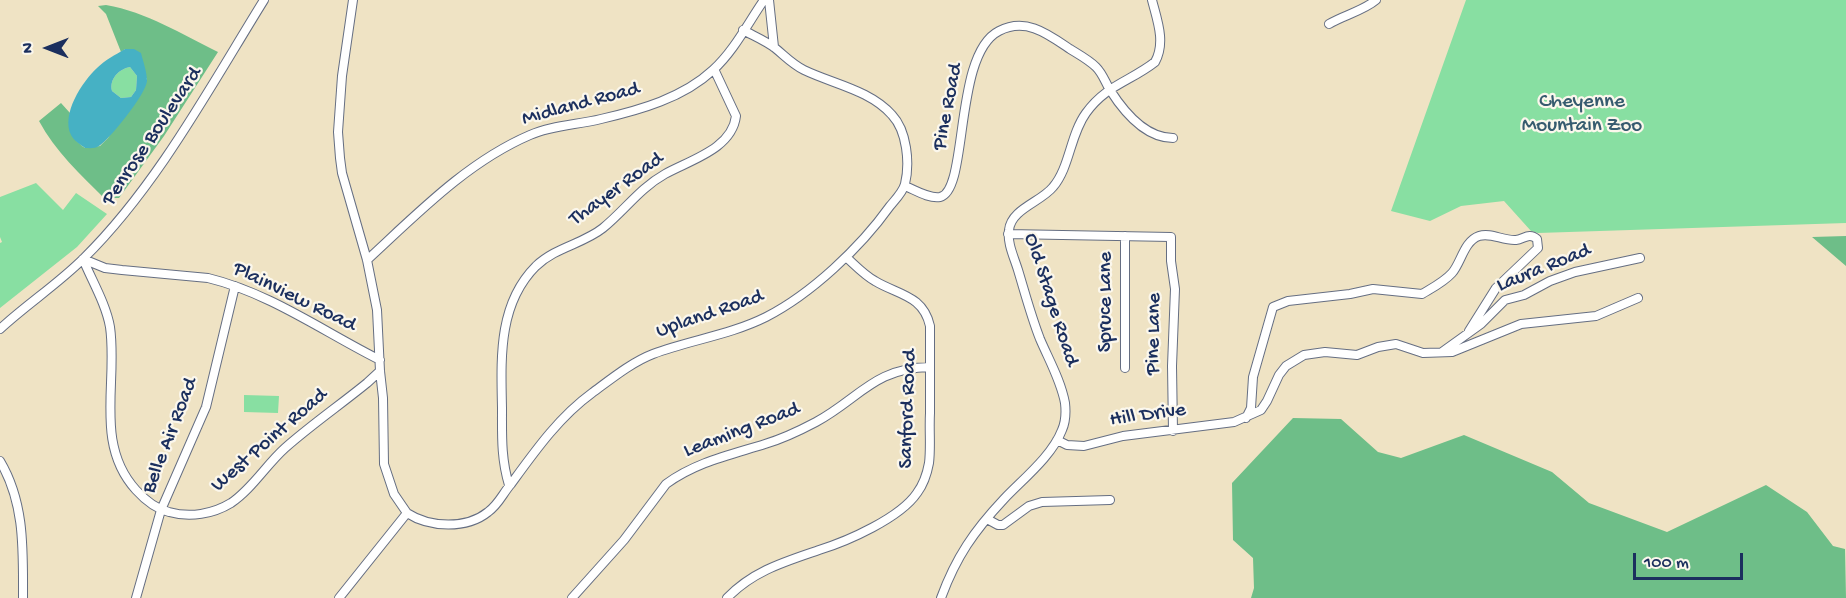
<!DOCTYPE html>
<html>
<head>
<meta charset="utf-8">
<style>
  body { margin:0 }
  #map { position:relative; width:1846px; height:598px; overflow:hidden; background:#efe3c4; font-family:"Gochi Hand",sans-serif }
  canvas { display:block }
  .north { position:absolute; left:18px; top:18px; width:60px; height:60px; -webkit-text-stroke:4px #fbf7ec; paint-order:stroke; rotate:270deg; font-size:16px; font-weight:700; line-height:24px; text-align:center; color:#1b2f5e }
  .north::after { content:''; display:block; margin:auto; width:21px; height:27px; background:#1b2f5e; clip-path:polygon(50% 0,100% 100%,50% 72%,0 100%) }
  .scale { position:absolute; left:1633px; top:553px; width:110px; height:27px; box-sizing:border-box; border:3px solid #1b2f5e; border-top:0; padding-left:8px; font-size:18px; line-height:21px; white-space:nowrap; color:#1b2f5e; -webkit-text-stroke:4px #fbf7ec; paint-order:stroke }
</style>
</head>
<body>
<div id="map">
<canvas width="1846" height="598"></canvas>
<div class="north">N</div>
<div class="scale">100 m</div>
</div>
<script>
const c = document.querySelector('canvas').getContext('2d');
c.lineJoin = 'round';
function paint(path, color) { c.fillStyle = color; c.fill(path, 'evenodd'); }
function strokePath(path, color, width, dash) { c.strokeStyle = color; c.lineWidth = width; c.lineCap = dash ? 'butt' : 'round'; c.setLineDash(dash || []); c.stroke(path); }
function label(font, color, halo, rows, align = 'center') {
  c.font = font + ' "Gochi Hand",sans-serif'; c.lineWidth = 4.5; c.setLineDash([]); c.textBaseline = 'middle'; c.strokeStyle = halo; c.fillStyle = color; for (const [text, x, y, turn = 0] of rows) {
    c.save(); c.translate(x, y); c.rotate((+turn || 0) * Math.PI / 180); c.textAlign = isNaN(turn) ? turn : align; if (halo) c.strokeText(text, 0, 0); c.fillText(text, 0, 0); c.restore();
  }
}
const green = new Path2D(`
  M 1466,0 L 1846,0 L 1846,223 L 1538,233 L 1531,231 L 1504,201 L 1461,206 L 1430,221 L 1391,211 Z
  M 130,67 L 137,76 L 136,90 L 131,97 L 121,98 L 112,91 C 109,79 119,69 130,67 Z
  M 36,183 L 63,210 L 76,193 L 107,214 L 77,247 L 0,308 L 0,243 L 2,242 L 0,237 L 0,197 Z
  M 244,395 L 279,396 L 278,413 L 244,412 Z`);
const forest = new Path2D(`
  M 106,5 C 147,12 181,34 218,52 L 164,136 L 119,198 L 104,198 C 81,175 55,151 39,121 L 61,103 L 70,113 C 68,130 71,138 85,148 L 100,146 L 108,138 L 147,79 L 125,49 L 121,52 L 106,14 L 98,6 Z
  M 1846,236 L 1846,266 L 1812,237 Z
  M 1293,418 L 1341,419 L 1378,452 L 1401,458 L 1464,435 L 1552,472 L 1589,503 L 1667,532 L 1766,485 L 1807,512 L 1833,546 L 1845,549 L 1846,598 L 1251,598 L 1254,588 L 1253,558 L 1233,540 L 1232,483 Z`);
const water = new Path2D(`
  M 125,49 L 134,49 L 141,53 C 143,61 147,72 147,81 C 146,94 110,139 99,146 C 95,149 89,148 85,148 C 80,144 74,141 71,135 C 61,114 82,82 97,68 C 105,60 115,55 125,49 ZM 130,67 L 137,76 L 136,90 L 131,97 L 121,98 L 112,91 C 109,79 119,69 130,67 Z`);
const minor = new Path2D(`
  M 769,0 L 774,47
  M 1329,24 C 1344,15 1363,11 1376,0
  M 905,186 C 915,190 929,199 940,197 C 969,191 953,54 999,31 C 1026,17 1048,34 1070,49 C 1078,54 1089,60 1096,67 C 1103,74 1105,82 1110,90 C 1124,112 1145,138 1173,138
  M 1008,234 L 1171,237 L 1171,261 L 1175,289 L 1172,366 L 1173,431
  M 83,259 C 92,281 106,304 110,327 C 118,382 94,444 136,490 C 145,500 156,509 169,512 C 190,518 213,514 231,503 C 252,489 266,465 285,448 C 311,425 340,405 367,383 L 380,371
  M 83,259 L 105,268 L 122,270 L 208,278 C 270,293 324,332 380,360
  M 367,260 C 417,214 467,162 530,135 C 552,125 577,125 601,119 C 640,110 683,98 713,70 C 734,51 748,23 764,0
  M 0,329 C 27,304 58,284 84,258 C 157,186 210,87 264,0
  M 1442,352 L 1481,324 L 1505,300 L 1524,295 L 1550,281 L 1575,272 L 1640,258
  M 1125,368 L 1125,236
  M 1246,418 L 1251,408 L 1253,377 L 1273,307 L 1288,301 L 1350,294 L 1373,289 L 1422,294 C 1432,288 1444,282 1452,273 C 1461,263 1464,241 1479,236 C 1491,232 1503,241 1516,240 C 1524,239 1529,232 1537,239 L 1538,248 L 1496,288 L 1469,331
  M 1057,440 L 1067,445 L 1084,446 L 1123,436 L 1234,422 L 1261,410 L 1267,401 L 1279,375 L 1286,366 L 1304,355 L 1325,352 L 1357,355 L 1378,347 L 1396,344 L 1423,353 L 1452,352 L 1521,324 L 1596,316 L 1638,298
  M 0,461 C 25,503 23,550 23,598
  M 509,485 C 501,459 502,435 502,408 C 501,358 498,304 536,266 C 556,247 583,244 603,228 C 625,210 640,188 665,174 C 690,160 732,149 736,116 L 714,69
  M 407,513 C 430,528 467,529 488,512 C 499,504 503,493 511,484 C 535,451 559,417 592,393 C 611,379 632,362 653,354 C 690,340 730,335 766,317 C 811,294 860,248 890,206 C 895,200 903,192 905,184 C 910,163 907,131 892,115 C 870,90 833,84 804,70 C 792,64 785,56 775,48 C 766,41 754,36 743,30
  M 987,519 L 998,525 L 1003,525 L 1029,506 L 1042,502 L 1110,500
  M 136,598 L 161,510 L 206,407 L 235,286
  M 339,598 L 407,513 L 394,494 L 384,464 L 383,398 L 380,371 L 377,310 L 367,260 L 342,173 L 340,158 L 338,132 L 342,76 L 353,0
  M 572,598 L 624,540 L 666,484 C 696,462 730,455 765,444 C 782,439 799,431 816,422 C 860,398 874,368 930,367
  M 727,598 C 753,571 784,562 819,550 C 848,541 900,518 917,493 C 923,485 927,474 929,463 C 931,447 929,430 930,413 C 930,384 930,355 930,326 C 923,295 898,295 875,281 C 864,275 855,265 846,257
  M 941,598 C 956,557 974,531 1004,499 C 1023,479 1052,456 1062,430 C 1066,421 1066,412 1065,403 C 1061,381 1049,360 1040,339 C 1031,316 1025,293 1018,270 C 1014,257 1007,243 1009,230 C 1011,209 1041,202 1053,187 C 1070,167 1070,135 1086,113 C 1106,85 1131,81 1155,62 C 1166,42 1157,20 1152,0`);
const parkNames = [
  ["Cheyenne",1582,103],
  ["Mountain Zoo",1582,127]
];
const streetNames = [
  ["Midland Road",581,105,-15],
  ["Pine Road",949,107,-79],
  ["Penrose Boulevard",153,137,-56],
  ["Thayer Road",617,190,-36],
  ["Laura Road",1544,269,-22],
  ["Plainview Road",294,298,26],
  ["Old Stage Road",1050,300,72],
  ["Spruce Lane",1107,302,-90],
  ["Upland Road",710,315,-19],
  ["Pine Lane",1155,334,-89],
  ["Sanford Road",909,409,-88],
  ["Hill Drive",1148,416,-8],
  ["Leaming Road",742,431,-21],
  ["Belle Air Road",171,436,-69],
  ["West Point Road",270,441,-41]
];
paint(green, '#88dfa2');
paint(forest, '#6ebe88');
paint(water, '#46b1c4');
strokePath(minor, '#656e82', 10);
strokePath(minor, '#fff', 8);
label('21px', '#365b6f', '#fbf7ec', parkNames);
label('21px', '#1b2f5e', '#fbf7ec', streetNames);
</script>
</body>
</html>
